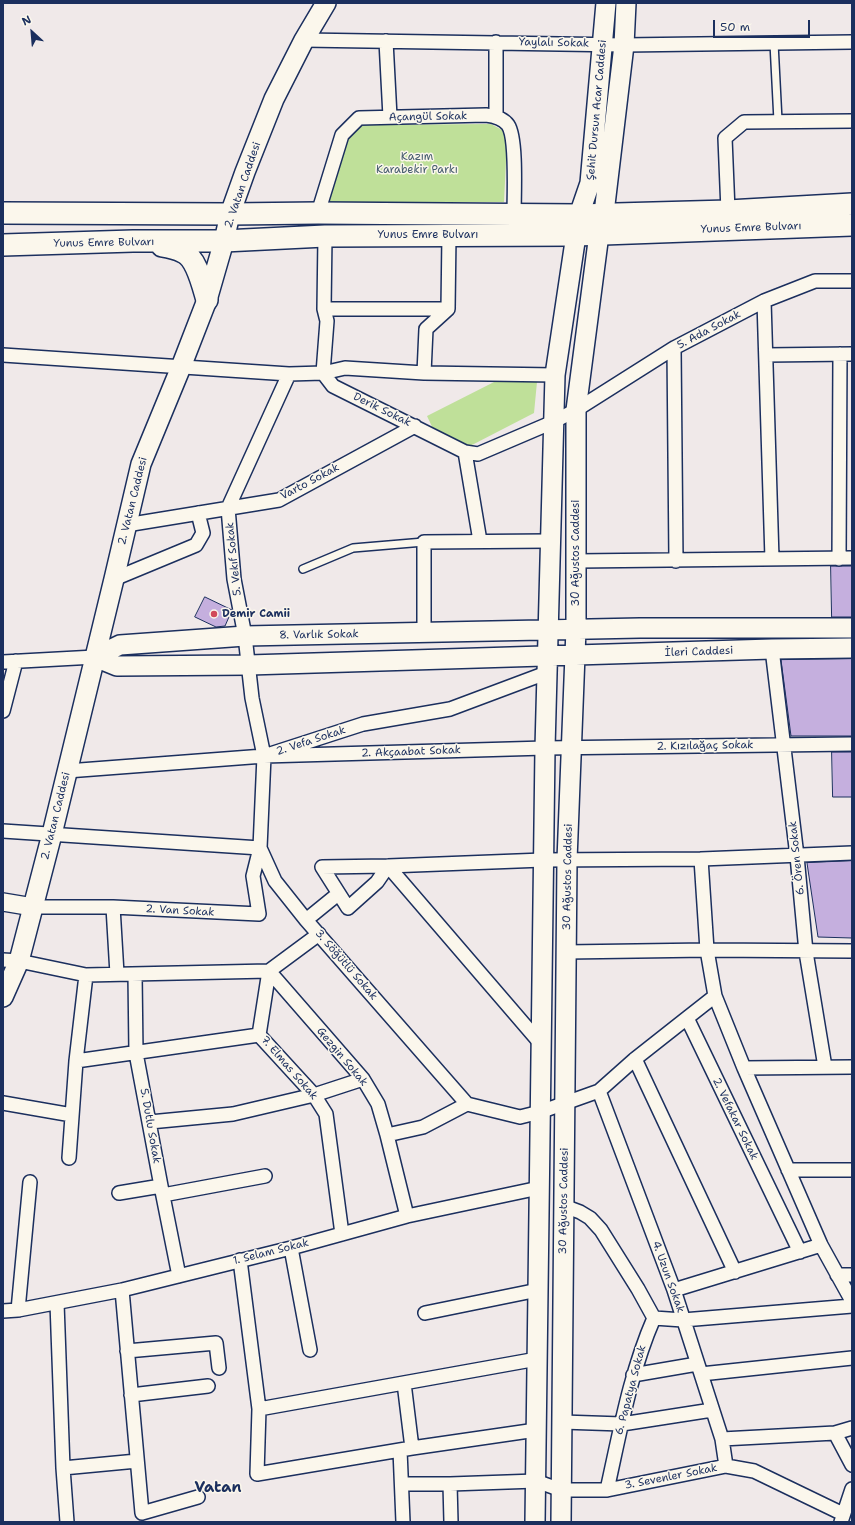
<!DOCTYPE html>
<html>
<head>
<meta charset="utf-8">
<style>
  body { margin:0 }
  #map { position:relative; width:855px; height:1525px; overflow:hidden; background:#f0e9e9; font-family:"Shantell Sans",sans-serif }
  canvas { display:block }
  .frame { position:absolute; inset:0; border:4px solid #1b2f5e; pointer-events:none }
  .north { position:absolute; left:12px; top:12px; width:40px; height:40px; -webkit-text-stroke:3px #fbf7ec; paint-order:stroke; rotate:334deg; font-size:11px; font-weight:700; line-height:16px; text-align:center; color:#1b2f5e }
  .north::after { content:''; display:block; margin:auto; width:14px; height:18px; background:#1b2f5e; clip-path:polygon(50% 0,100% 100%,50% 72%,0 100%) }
  .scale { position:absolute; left:713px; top:20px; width:97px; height:18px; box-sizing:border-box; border:2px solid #1b2f5e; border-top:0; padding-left:5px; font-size:12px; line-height:14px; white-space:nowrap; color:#1b2f5e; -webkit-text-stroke:3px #fbf7ec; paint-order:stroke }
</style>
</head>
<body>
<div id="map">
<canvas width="855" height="1525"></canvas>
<div class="frame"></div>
<div class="north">N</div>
<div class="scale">50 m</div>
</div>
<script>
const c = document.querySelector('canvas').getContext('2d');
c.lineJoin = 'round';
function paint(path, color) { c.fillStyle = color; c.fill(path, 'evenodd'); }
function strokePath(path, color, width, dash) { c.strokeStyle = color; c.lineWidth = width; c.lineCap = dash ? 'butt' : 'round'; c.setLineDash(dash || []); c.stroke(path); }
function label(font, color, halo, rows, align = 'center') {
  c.font = font + ' "Shantell Sans",sans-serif'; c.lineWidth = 3; c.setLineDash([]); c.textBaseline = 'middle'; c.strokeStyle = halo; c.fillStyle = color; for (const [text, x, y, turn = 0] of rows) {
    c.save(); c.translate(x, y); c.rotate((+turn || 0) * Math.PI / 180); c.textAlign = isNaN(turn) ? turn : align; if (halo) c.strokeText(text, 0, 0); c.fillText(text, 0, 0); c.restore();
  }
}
const green = new Path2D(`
  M 491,124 L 502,130 L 507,141 L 504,202 L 328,202 L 347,138 L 362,125 Z
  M 496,381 L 537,382 L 534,413 L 472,445 L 461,445 L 434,431 L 427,416 Z`);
const building = new Path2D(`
  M 831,566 L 852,566 L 852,617 L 832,617 Z
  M 205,597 L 232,610 L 225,626 L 216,627 L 195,617 Z
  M 852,659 L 852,736 L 791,736 L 781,660 Z
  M 832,752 L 852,752 L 852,797 L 833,797 Z
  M 852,861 L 852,938 L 818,937 L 807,863 Z`);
const service = new Path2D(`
  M 774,43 L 778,121
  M 303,569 L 353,548 L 424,542`);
const minor = new Path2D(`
  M 304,40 L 624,45 L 852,42
  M 386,41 L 390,117
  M 496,42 L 496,117
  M 728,211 L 725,138 L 744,122 L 852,121
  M 318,213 L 342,135 L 359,118 L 486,115 C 494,116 503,118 508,125 C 517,138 514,196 514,215
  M 325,236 L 324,309 L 327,321 L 323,373 L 345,368 L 424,373 L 555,375
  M 764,301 L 772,559
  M 324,309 L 448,309
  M 674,348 L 676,561
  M 3,355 L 289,374 L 323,373 L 333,386 L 465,452 L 478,454 L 553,422 L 576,410 L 674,348 L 764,301 L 815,281 L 852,281
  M 766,355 L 852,354
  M 424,373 L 426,329 L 448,309 L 449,235
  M 289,374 L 228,508 L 234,579 L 245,636 L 252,698 L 264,756 L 260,848 L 275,881 L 306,920 L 467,1104 L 520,1117 L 540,1112 L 599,1091 L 635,1059 L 687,1018
  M 465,452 L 480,541
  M 126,525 L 279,500 L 415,426
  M 839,559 L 840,354
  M 577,561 L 852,558
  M 114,579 L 196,545 L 203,533 L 198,513
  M 424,633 L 424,542 L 549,541
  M 772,649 L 797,856 L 806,952 L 825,1067
  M 3,662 L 95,657
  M 3,711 L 16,661
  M 264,756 L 545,748 L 852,744
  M 67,771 L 264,756 L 363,724 L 450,709 L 546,673
  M 3,831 L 260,848 L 253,876 L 259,914 L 113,907 L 33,907
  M 701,859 L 707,950 L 715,996 L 744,1068 L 821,1245 L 852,1301
  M 322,867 L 388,866 L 543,860 L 701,859 L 852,853
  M 322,867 L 348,908 L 377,882 L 388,866 L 541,1044
  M 113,907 L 117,974
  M 306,920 L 338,894
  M 319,934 L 269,971 L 363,1079 L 378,1104 L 387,1135 L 407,1216
  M 566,952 L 707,950 L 852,951
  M 3,960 L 19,961 L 86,975 L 269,971 L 259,1035 L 314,1095 L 326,1114 L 342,1234
  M 135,974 L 136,1053 L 161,1186 L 179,1276
  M 715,996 L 687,1018 L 800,1252
  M 635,1059 L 735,1272
  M 76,1061 L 259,1035
  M 744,1068 L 852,1067
  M 599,1091 L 674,1290 L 722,1439 L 726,1466
  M 3,1103 L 72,1115
  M 150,1122 L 233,1114 L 314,1095 L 363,1079
  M 387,1135 L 423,1127 L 467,1104
  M 69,1158 L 76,1061 L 86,975
  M 788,1170 L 852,1170
  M 119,1193 L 161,1186
  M 163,1195 L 265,1176
  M 564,1206 L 580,1212 L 590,1218 L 601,1230 L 638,1289 L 654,1318 C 630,1373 620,1432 607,1490
  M 291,1248 L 310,1350
  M 240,1260 L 259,1409 L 257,1474 L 412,1448 L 536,1430
  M 837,1275 L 852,1275
  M 122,1290 L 142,1513 L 198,1497
  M 674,1290 L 821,1245
  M 57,1303 L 63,1468 L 67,1522
  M 18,1310 L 30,1182
  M 3,1311 L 18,1310 L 122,1290 L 291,1248 L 407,1216 L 539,1188
  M 425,1313 L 538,1290
  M 654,1318 L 683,1320 L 852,1306
  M 127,1351 L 216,1343 L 219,1368
  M 701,1374 L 852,1358
  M 633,1375 L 697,1364
  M 404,1383 L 412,1448
  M 131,1395 L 208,1386
  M 259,1409 L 537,1359
  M 562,1422 L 622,1424 L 712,1410
  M 835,1433 L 852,1465
  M 722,1439 L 835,1433 L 852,1428
  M 400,1450 L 403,1522
  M 63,1468 L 137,1461
  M 402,1484 L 450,1484 L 536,1481 L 561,1490 L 607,1490 L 726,1466 L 754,1471 L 843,1514
  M 450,1484 L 451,1522
  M 841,1522 L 852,1489`);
const tertiary = new Path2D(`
  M 3,902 L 33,907`);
const secondary = new Path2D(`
  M 95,657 L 120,645 L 245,636 L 640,628 L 852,628
  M 95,657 L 117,666 L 249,665 L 772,649 L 852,648
  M 3,997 L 19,961 L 52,834 L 114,579 L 141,464 L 181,367 L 207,300 L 224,241 L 230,214 L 245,172 L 274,99 L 304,40 L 326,3
  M 535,1522 L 545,748 L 555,375 L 579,215 L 590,183 L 606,3
  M 561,1522 L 567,860 L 576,629 L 576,410 L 599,234 L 604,213 L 624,45 L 626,3`);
const primary = new Path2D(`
  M 3,213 L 230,214 L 318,213 L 579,215 L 728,211 L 852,204
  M 3,245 L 133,241 L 224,241 L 325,236 L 576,235 L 852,225
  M 162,246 C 168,247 177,249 183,252 C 197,258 203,287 207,300`);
const markers = [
  [214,614,4,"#d1495b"]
];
const streetNames = [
  ["Yaylalı Sokak",554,43,1],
  ["Şehit Dursun Acar Caddesi",597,110,-85],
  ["Açangül Sokak",428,117,-1],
  ["2. Vatan Caddesi",243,185,-71],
  ["Yunus Emre Bulvarı",751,228,-2],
  ["Yunus Emre Bulvarı",428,235],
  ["Yunus Emre Bulvarı",104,243,-1],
  ["5. Ada Sokak",709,330,-28],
  ["Derik Sokak",382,410,26],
  ["Varto Sokak",310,482,-28],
  ["2. Vatan Caddesi",133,501,-76],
  ["30 Ağustos Caddesi",576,553,-90],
  ["5. Vekıf Sokak",234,559,-96],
  ["8. Varlık Sokak",319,635,-1],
  ["İleri Caddesi",699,652,-2],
  ["2. Vefa Sokak",311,741,-18],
  ["2. Kızılağaç Sokak",705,746,-1],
  ["2. Akçaabat Sokak",411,752,-2],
  ["2. Vatan Caddesi",56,816,-76],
  ["6. Ören Sokak",797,858,-96],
  ["30 Ağustos Caddesi",568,877,-89],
  ["2. Van Sokak",180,911,3],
  ["3. Söğütlü Sokak",346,965,49],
  ["Gezgin Sokak",342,1057,50],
  ["7. Elmas Sokak",289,1068,49],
  ["2. Vefakar Sokak",735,1119,64],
  ["5. Dutlu Sokak",150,1126,80],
  ["30 Ağustos Caddesi",564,1201,-89],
  ["1. Selam Sokak",271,1252,-14],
  ["4. Uzun Sokak",668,1277,70],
  ["6. Papatya Sokak",631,1390,-75],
  ["3. Sevenler Sokak",671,1477,-11]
];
const parkNames = [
  ["Kazım",417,157],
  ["Karabekir Parkı",417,170]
];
const poiNames = [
  ["Demir Camii",222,614]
];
const districtNames = [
  ["Vatan",218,1488]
];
paint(green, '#bfe099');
paint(building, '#c5afde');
strokePath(building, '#1b2f5e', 1);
strokePath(service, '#1b2f5e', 10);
strokePath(minor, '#1b2f5e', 16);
strokePath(tertiary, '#1b2f5e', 20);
strokePath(secondary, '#1b2f5e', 22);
strokePath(primary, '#1b2f5e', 24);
strokePath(service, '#fbf7ec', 7);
strokePath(minor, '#fbf7ec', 13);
strokePath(tertiary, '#fbf7ec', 17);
strokePath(secondary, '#fbf7ec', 19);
strokePath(primary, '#fbf7ec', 21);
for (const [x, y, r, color] of markers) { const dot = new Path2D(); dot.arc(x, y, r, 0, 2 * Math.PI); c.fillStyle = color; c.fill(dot); strokePath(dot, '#fbf7ec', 1.5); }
label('11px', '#1b2f5e', '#fbf7ec', streetNames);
label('11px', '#445b6d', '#fbf7ec', parkNames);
label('bold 11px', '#1b2f5e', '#fbf7ec', poiNames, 'left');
label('bold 15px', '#1b2f5e', '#fbf7ec', districtNames);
</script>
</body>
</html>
